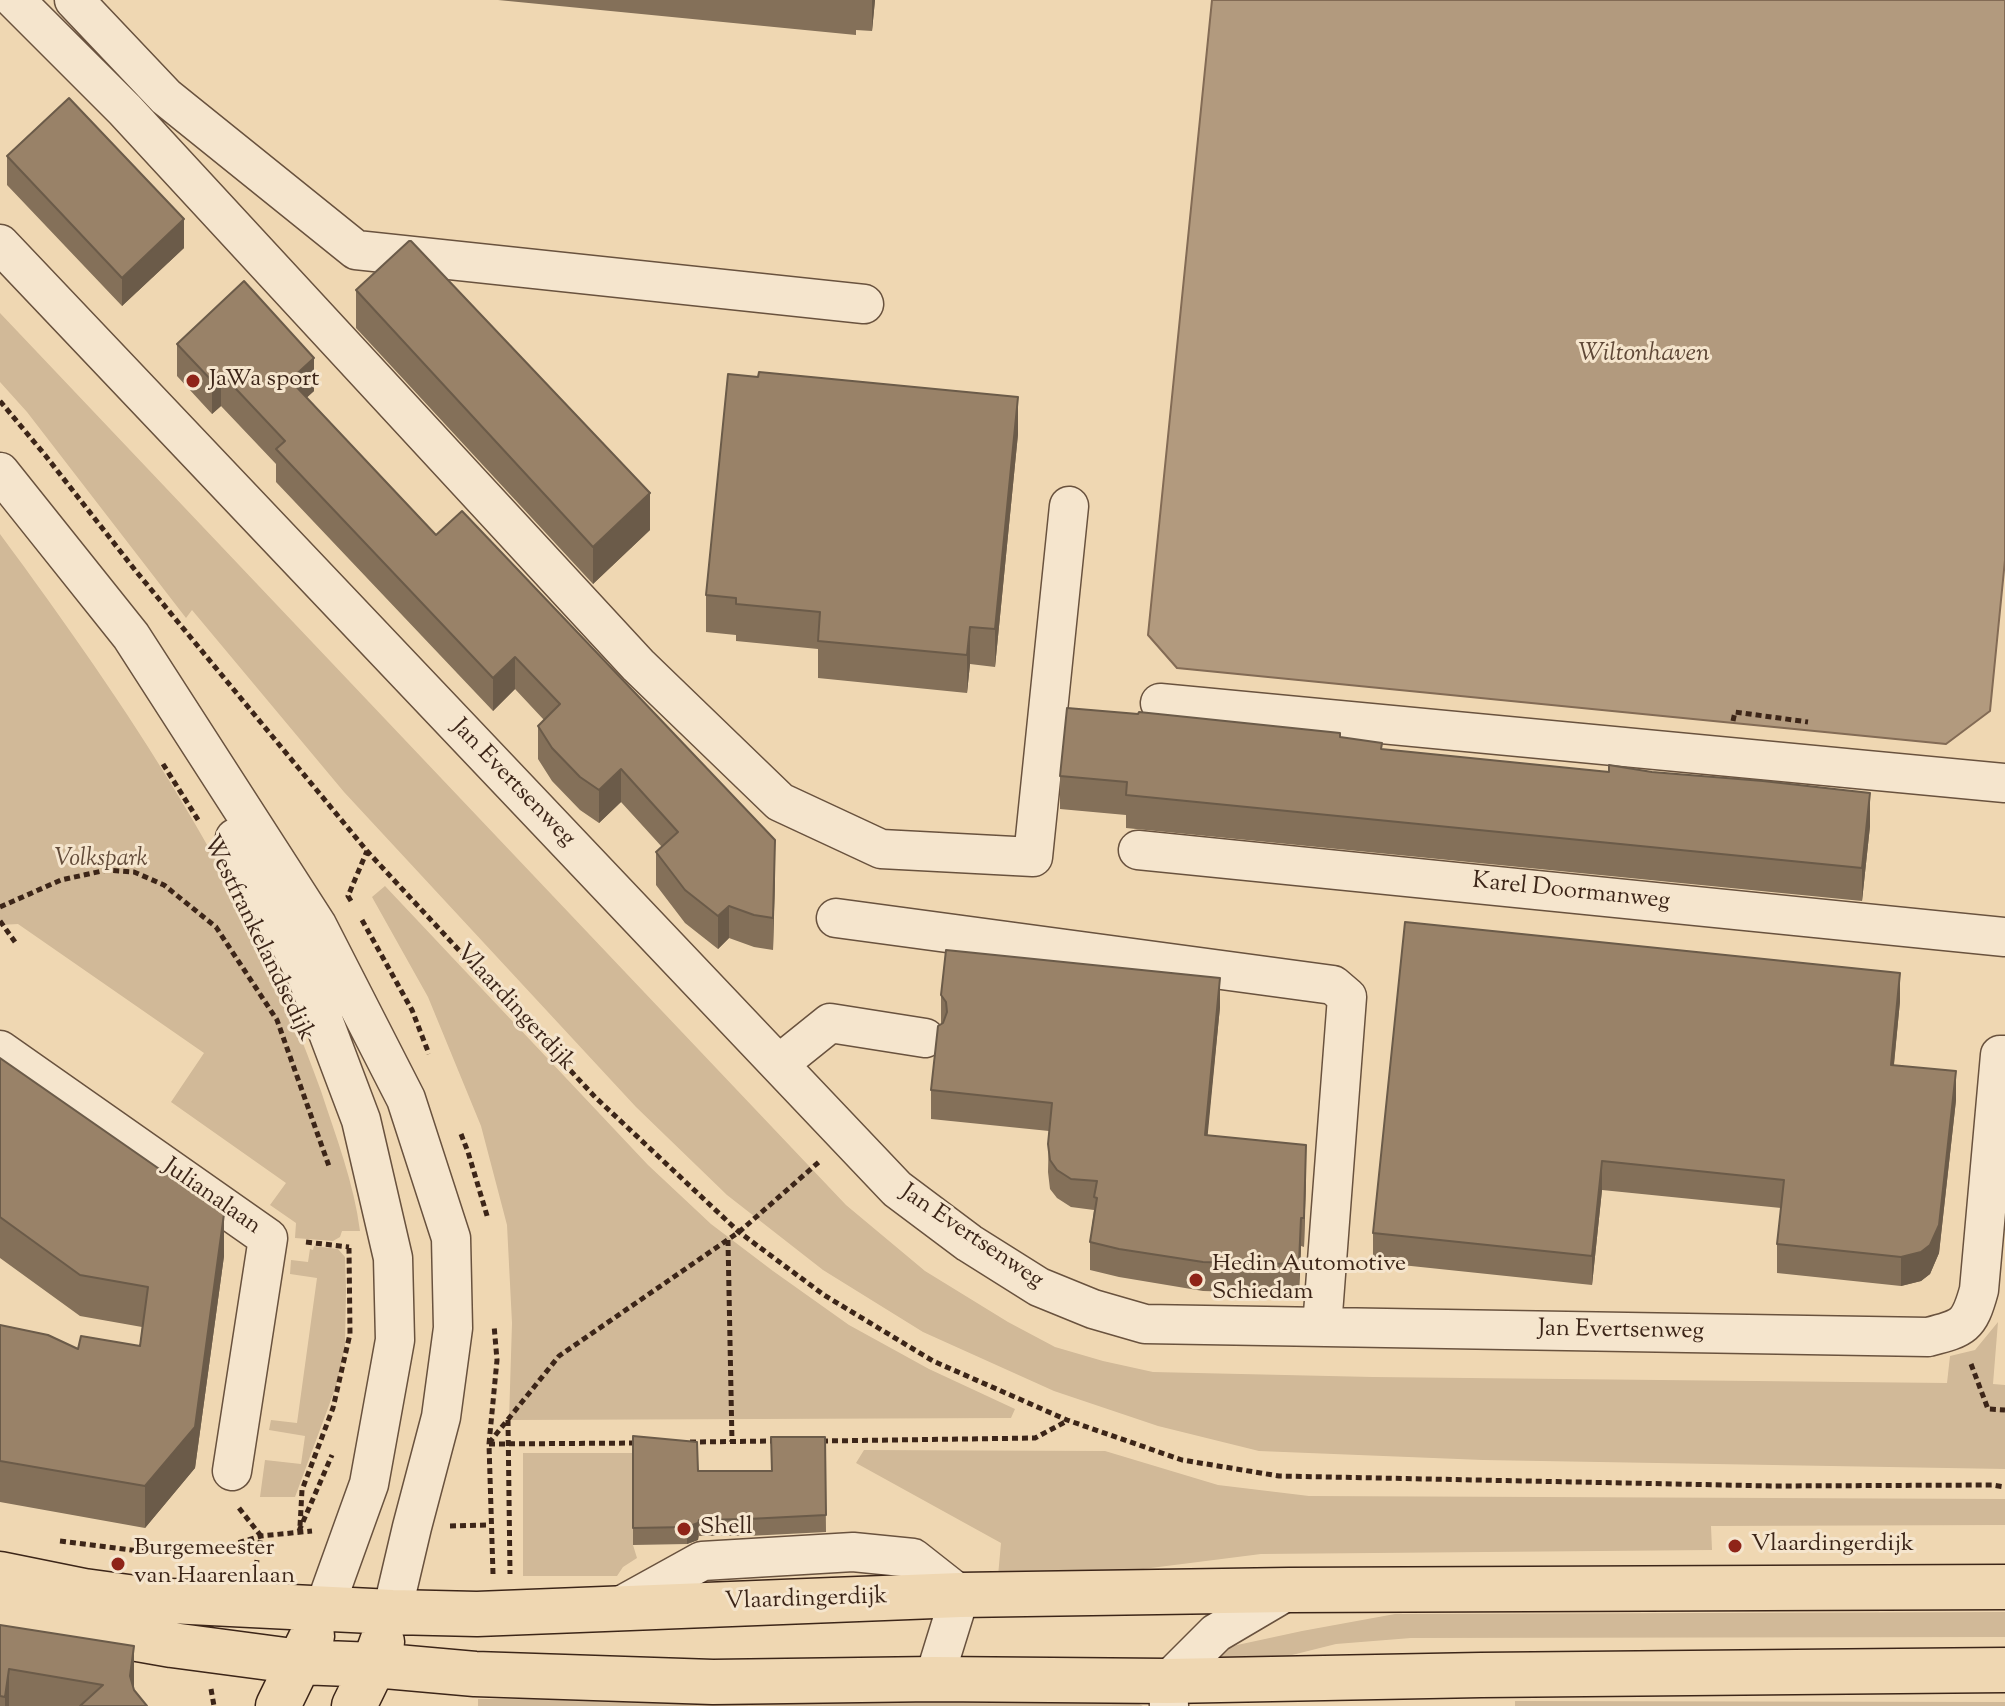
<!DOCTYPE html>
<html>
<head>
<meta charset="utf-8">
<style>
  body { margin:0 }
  canvas { display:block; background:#efd7b2 }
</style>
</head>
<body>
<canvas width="2005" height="1706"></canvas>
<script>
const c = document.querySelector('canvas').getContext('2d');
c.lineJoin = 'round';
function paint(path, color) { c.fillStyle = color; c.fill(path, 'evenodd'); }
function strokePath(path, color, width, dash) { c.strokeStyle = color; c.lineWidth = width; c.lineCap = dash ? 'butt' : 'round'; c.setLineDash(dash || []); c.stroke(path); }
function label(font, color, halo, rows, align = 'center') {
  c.font = font + ' "Sorts Mill Goudy",serif'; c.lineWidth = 6; c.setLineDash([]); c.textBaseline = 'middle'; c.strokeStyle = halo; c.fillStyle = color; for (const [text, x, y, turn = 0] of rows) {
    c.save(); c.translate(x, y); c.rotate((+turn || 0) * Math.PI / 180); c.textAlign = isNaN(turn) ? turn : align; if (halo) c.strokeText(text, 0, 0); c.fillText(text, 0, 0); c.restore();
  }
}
const green = new Path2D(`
  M 0,313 L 846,1205 L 925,1271 L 1008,1322 L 1055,1347 L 1103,1361 L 1153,1372 L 1373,1377 L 1947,1383 L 1950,1356 L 1975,1350 L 1998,1322 L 1993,1384 L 2005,1385 L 2005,1469 L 1483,1460 L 1259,1451 L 1158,1426 L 1054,1391 L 923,1332 L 823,1270 L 727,1195 L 636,1107 L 344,792 L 192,610 L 186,618 L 27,412 L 0,382 Z
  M 0,534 C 127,706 250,888 321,1091 C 336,1137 354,1183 360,1231 L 342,1231 L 340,1237 L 333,1241 L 295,1238 L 296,1223 L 270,1205 L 286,1183 L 171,1102 L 204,1053 L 18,924 L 0,925 Z
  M 385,886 L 648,1165 L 711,1224 L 773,1271 L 849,1325 L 929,1369 L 1015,1409 L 1011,1418 L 509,1420 L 512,1323 L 507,1225 L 481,1126 L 428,997 L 372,897 Z
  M 314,1246 L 338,1249 L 345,1257 L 346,1289 L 345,1346 L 338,1381 L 295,1497 L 260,1497 L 265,1460 L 301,1464 L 305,1436 L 269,1430 L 271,1420 L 297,1423 L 317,1278 L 290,1274 L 291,1260 L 308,1262 L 310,1249 L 313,1250 Z
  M 864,1450 L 1105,1451 L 1218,1485 L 1309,1496 L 2005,1499 L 2005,1525 L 1711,1526 L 1712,1550 L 1261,1554 L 1127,1571 L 998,1576 L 1001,1543 L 856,1463 Z
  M 523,1453 L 633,1453 L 633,1545 L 637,1558 L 623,1567 L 617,1576 L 523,1576 Z
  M 2005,1612 L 2005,1637 L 1411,1638 L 1336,1644 L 1272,1660 L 1216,1659 L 1214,1650 L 1302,1631 L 1395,1614 Z
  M 478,1699 L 1133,1701 L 1143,1706 L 478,1706 Z
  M 1515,1701 L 2005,1702 L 2005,1706 L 1515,1706 Z`);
const water = new Path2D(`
  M 1212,0 L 2005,0 L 2005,560 L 1990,711 L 1946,744 L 1177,668 L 1148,635 Z`);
const path = new Path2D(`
  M 0,401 L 45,455 L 135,570 L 367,851 L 595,1097 L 739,1232 L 824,1295 L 933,1361 L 1067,1420 L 1182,1460 L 1279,1476 L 1774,1486 L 1992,1485 L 2005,1487
  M 1733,721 L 1735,712 L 1808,722
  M 163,764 L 200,823
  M 351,901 L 348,896 L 367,851
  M 0,907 L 61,880 L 107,870 L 134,872 L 164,885 L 216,927 L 277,1020 L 330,1169
  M 362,920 L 412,1010 L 429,1054
  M 0,921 L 15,942
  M 461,1134 L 468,1152 L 488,1219
  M 728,1240 L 732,1442
  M 306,1242 L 349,1247
  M 1971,1364 L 1988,1409 L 2005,1410
  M 508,1420 L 510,1574
  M 822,1441 L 1035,1438 L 1067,1421
  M 690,1442 L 776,1441
  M 489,1443 L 559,1356 L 739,1232 L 820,1161
  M 489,1444 L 640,1443
  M 239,1508 L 261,1536
  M 300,1526 L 302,1490 L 333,1408 L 350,1334 L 349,1248
  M 450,1526 L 490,1525
  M 299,1531 L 332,1455
  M 60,1541 L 148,1552 L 224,1547 L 261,1536 L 312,1531
  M 256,1566 L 261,1536
  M 493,1574 L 489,1444 L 497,1360 L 494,1325
  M 211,1689 L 214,1706`);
const minor = new Path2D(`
  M 15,0 L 125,110 L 638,665 L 780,802 L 881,849 L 1033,857 L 1069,506
  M 74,0 L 166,97 L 356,250 L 864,304
  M 0,244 L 897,1189 L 969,1243 L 1039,1287 L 1093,1309 L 1145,1324 L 1928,1337 C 1963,1328 1969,1327 1979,1290 L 2000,1055 L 2005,1055
  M 0,472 L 131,636 L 317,925 L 406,1099 L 451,1238 L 453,1328 L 441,1417 L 412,1527 L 392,1612
  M 1160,703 L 2005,783
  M 235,838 L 307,977 L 361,1120 L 393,1258 L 395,1340 L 369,1484 L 324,1609
  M 1138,850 L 2005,937
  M 836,918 L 1333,985 L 1347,997 L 1322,1327
  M 0,1050 L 268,1238 L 232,1471
  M 779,1064 L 830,1023 L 925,1038
  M 617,1608 L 702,1561 L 853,1552 L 913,1558 L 960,1595 L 934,1679
  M 1169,1706 L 1168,1681 L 1216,1633 L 1289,1590`);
const major = new Path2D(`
  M 0,1574 L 84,1591 L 150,1600 L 392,1612 L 477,1614 L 960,1595 L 1289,1590 L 2005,1587
  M 0,1615 L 172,1645 L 300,1662 L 374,1665 L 475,1674 L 713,1682 L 934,1679 L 1168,1681 L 1481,1675 L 2005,1670
  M 278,1706 L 312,1636
  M 354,1706 L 374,1665 L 382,1642`);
const wall = new Path2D(`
  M 498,0 L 875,0 L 872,31 L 856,30 L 856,35 Z
  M 7,156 L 184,248 L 122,306 L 7,185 Z
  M 356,290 L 650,530 L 593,584 L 356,328 Z
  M 177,344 L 314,391 L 306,398 L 436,535 L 775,873 L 773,950 L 754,947 L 729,938 L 718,949 L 685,923 L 656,885 L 656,852 L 662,847 L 621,802 L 599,823 L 580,810 L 552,781 L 538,759 L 538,726 L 544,720 L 515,689 L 493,711 L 276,482 L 276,464 L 221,406 L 212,414 L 177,376 Z
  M 1018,434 L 995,667 L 970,664 L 967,693 L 818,678 L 818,649 L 736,641 L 736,635 L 706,632 L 706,595 Z
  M 1340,737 L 1382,749 L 1870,826 L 1862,901 L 1126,828 L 1126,815 L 1060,809 L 1060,776 Z
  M 941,995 L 1220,1007 L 1207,1135 L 1306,1173 L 1304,1247 L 1301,1246 L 1299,1291 L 1269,1293 L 1203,1291 L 1119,1277 L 1090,1270 L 1090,1242 L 1094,1210 L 1071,1207 L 1057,1198 L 1050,1189 L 1048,1172 L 1049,1131 L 931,1119 L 931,1090 L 941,1024 Z
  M 1900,1001 L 1894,1065 L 1956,1100 L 1939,1253 L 1930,1274 L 1921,1281 L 1901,1286 L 1777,1273 L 1777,1244 L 1781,1208 L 1602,1190 L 1592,1285 L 1373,1262 L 1373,1233 Z
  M 0,1058 L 224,1256 L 195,1468 L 145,1528 L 0,1502 L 0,1325 L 78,1349 L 140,1346 L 142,1327 L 80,1316 L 0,1258 Z
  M 633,1436 L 698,1471 L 771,1471 L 825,1437 L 826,1532 L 748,1536 L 699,1536 L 698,1540 L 687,1544 L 633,1545 Z
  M 0,1625 L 134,1690 L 147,1706 L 0,1706 Z`);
const shadedWall = new Path2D(`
  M 872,0 L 875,0 L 872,31 Z
  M 184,219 L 184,248 L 122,306 L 122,278 Z
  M 314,358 L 314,391 L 290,413 L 290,380 Z
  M 221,373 L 221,406 L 212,414 L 212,381 Z
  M 1018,397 L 1018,434 L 995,667 L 995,629 Z
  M 650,493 L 650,530 L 593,584 L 593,547 Z
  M 970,627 L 970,664 L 967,693 L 967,655 Z
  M 515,657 L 515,689 L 493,711 L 493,678 Z
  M 621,769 L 621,802 L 599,823 L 599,790 Z
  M 1870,793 L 1870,826 L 1862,901 L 1862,868 Z
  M 775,840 L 775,873 L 773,950 L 773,918 Z
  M 729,906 L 729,938 L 718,949 L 718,916 Z
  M 1900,973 L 1900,1001 L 1891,1093 L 1891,1065 Z
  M 1220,978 L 1220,1007 L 1205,1163 L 1205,1135 Z
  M 1956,1071 L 1956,1100 L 1939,1253 L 1930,1274 L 1921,1281 L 1901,1286 L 1901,1257 Z
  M 1306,1145 L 1306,1173 L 1304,1247 L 1304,1218 Z
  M 1602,1161 L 1602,1190 L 1592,1285 L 1592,1256 Z
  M 224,1214 L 224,1256 L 195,1468 L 145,1528 L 145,1486 Z
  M 1301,1218 L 1301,1246 L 1299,1291 L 1299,1263 Z
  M 699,1520 L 698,1540 L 687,1544 L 687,1527 Z
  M 134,1646 L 134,1698 L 130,1676 Z
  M 9,1669 L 9,1706 L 5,1706 L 5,1697 Z`);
const building = new Path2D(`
  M 69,98 L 184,219 L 122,278 L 7,156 Z
  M 409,241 L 411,241 L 650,493 L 593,547 L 356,290 Z
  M 244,281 L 314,358 L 290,380 L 436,535 L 462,511 L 775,840 L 773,918 L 754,915 L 729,906 L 718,916 L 685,890 L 656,852 L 678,832 L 621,769 L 599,790 L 580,777 L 552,748 L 538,726 L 560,704 L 515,657 L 493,678 L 276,449 L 285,441 L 221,373 L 212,381 L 177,344 Z
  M 759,372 L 1018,397 L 995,629 L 970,627 L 967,655 L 818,641 L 820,612 L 736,604 L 736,598 L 706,595 L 728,374 L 758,377 Z
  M 1067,708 L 1138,714 L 1139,712 L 1340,733 L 1340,737 L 1382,743 L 1381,749 L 1609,772 L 1609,765 L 1652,772 L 1763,781 L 1870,793 L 1862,868 L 1126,795 L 1127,782 L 1060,776 Z
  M 1405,922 L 1900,973 L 1891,1065 L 1956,1071 L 1939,1225 L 1930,1245 L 1921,1252 L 1901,1257 L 1777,1244 L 1784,1180 L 1602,1161 L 1592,1256 L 1373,1233 Z
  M 946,950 L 1220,978 L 1205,1135 L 1306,1145 L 1304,1218 L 1301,1218 L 1299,1263 L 1269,1264 L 1203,1262 L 1119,1249 L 1090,1242 L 1097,1198 L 1094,1197 L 1097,1181 L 1071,1179 L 1057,1170 L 1050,1160 L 1048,1144 L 1052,1103 L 931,1090 L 938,1026 L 943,1023 L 947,1012 L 946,1002 L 941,995 Z
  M 0,1058 L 224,1214 L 195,1427 L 145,1486 L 0,1461 L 0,1325 L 48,1335 L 78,1349 L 81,1336 L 140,1346 L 148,1287 L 80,1275 L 0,1217 Z
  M 633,1436 L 697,1442 L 698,1471 L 772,1471 L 771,1437 L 825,1437 L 826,1515 L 748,1519 L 699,1520 L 698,1523 L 687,1527 L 633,1528 Z
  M 0,1625 L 134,1646 L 130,1676 L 134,1690 L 147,1706 L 80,1706 L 103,1685 L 9,1669 L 5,1697 L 0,1696 Z`);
const markers = [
  [193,381,8,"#8f2418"],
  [1196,1280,8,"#8f2418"],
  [684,1529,8,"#8f2418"],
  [1735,1546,8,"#8f2418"],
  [118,1564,8,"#8f2418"]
];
const poiNames = [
  ["JaWa sport",209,381],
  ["Hedin Automotive",1212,1266],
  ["Schiedam",1212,1294],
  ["Shell",700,1529],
  ["Vlaardingerdijk",1751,1546],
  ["Burgemeester",134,1550],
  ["van Haarenlaan",134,1578]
];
const streetNames = [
  ["Jan Evertsenweg",512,784,46],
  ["Karel Doormanweg",1571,893,6],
  ["Westfrankelandsedijk",257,939,64],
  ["Vlaardingerdijk",514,1009,47],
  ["Julianalaan",211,1198,35],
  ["Jan Evertsenweg",971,1238,34],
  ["Jan Evertsenweg",1621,1332,1],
  ["Vlaardingerdijk",806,1601,-2]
];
const parkNames = [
  ["Volkspark",101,861]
];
const waterNames = [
  ["Wiltonhaven",1644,356]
];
paint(green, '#d1b998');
paint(water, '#b29a7e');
strokePath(water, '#836b55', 2);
strokePath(minor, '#69523e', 41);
strokePath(major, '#3c2518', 47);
strokePath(path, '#3c2518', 5, [6, 4]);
strokePath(minor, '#f5e5cd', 38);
strokePath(major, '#efd7b2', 44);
paint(wall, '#847059');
paint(shadedWall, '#6b5b49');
paint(building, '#998268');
strokePath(building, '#6b5b49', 2);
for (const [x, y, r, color] of markers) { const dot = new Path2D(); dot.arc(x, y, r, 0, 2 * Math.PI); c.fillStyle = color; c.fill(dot); strokePath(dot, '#f5e5cd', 3); }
label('24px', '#3c2518', '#f5e5cd', poiNames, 'left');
label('24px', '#3c2518', '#f5e5cd', streetNames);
label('italic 24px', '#614a38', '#f5e5cd', parkNames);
label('italic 26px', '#5f4837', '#f5e5cd', waterNames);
</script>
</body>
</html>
